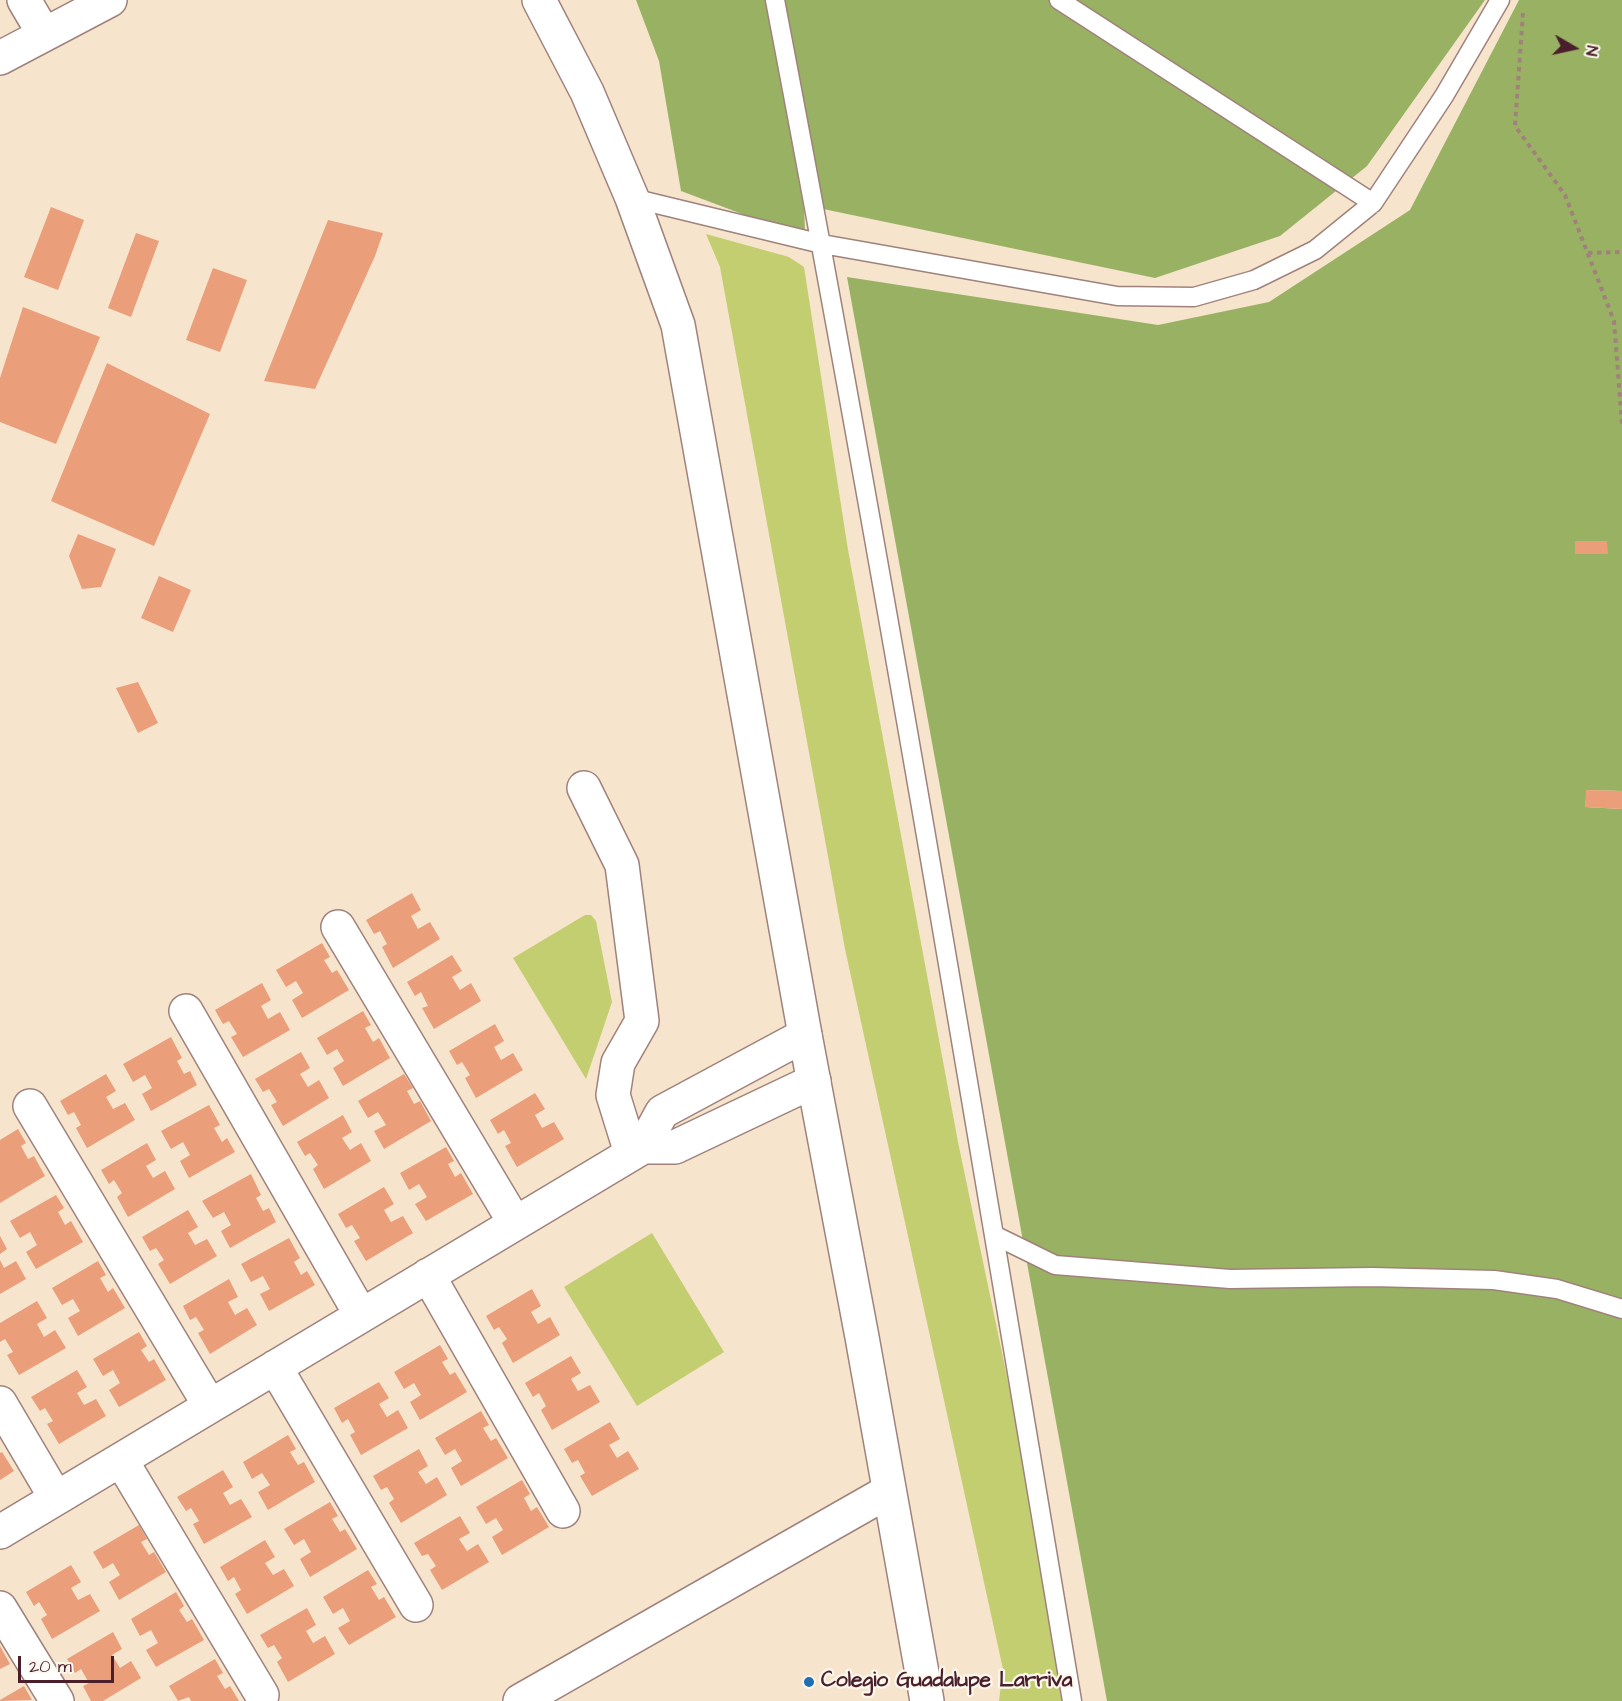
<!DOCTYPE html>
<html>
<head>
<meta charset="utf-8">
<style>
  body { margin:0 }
  #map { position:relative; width:1622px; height:1701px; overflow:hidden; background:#f7e4cd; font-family:"Architects Daughter",sans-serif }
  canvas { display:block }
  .north { position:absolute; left:1544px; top:18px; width:60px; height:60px; -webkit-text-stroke:4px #fbf7ec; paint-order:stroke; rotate:99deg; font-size:16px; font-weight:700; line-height:24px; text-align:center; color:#4a1f2b }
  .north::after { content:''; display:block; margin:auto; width:21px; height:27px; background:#4a1f2b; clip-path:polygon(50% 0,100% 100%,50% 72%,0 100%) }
  .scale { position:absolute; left:18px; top:1656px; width:96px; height:27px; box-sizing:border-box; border:3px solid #4a1f2b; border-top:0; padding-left:8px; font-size:18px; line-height:21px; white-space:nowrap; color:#4a1f2b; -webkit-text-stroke:4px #fbf7ec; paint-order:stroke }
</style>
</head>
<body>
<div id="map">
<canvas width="1622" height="1701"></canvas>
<div class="north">N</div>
<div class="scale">20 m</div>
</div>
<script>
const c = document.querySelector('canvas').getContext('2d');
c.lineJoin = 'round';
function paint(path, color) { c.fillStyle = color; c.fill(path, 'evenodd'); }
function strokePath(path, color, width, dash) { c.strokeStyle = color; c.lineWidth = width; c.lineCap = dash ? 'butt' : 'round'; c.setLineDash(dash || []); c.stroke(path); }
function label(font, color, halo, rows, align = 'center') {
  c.font = font + ' "Architects Daughter",sans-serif'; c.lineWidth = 4.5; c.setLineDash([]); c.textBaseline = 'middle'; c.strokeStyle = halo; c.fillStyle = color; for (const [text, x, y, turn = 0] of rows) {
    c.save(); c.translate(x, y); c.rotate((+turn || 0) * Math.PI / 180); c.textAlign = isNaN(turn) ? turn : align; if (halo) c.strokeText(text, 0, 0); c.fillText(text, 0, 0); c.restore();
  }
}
const green = new Path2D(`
  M 706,234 L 789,257 L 804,267 L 848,550 L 958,1142 L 1063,1645 L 1072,1701 L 999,1701 L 1003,1669 L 845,949 L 720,267 Z
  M 585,915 L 591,915 L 596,921 L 612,1002 L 586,1079 L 513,958 Z
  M 652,1233 L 724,1352 L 637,1406 L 564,1287 Z`);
const forest = new Path2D(`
  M 636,0 L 1485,0 L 1367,166 L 1280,236 L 1155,278 L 804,205 L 805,231 L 798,235 L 681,191 L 659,61 Z
  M 1519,0 L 1622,0 L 1622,791 L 1587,790 L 1585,807 L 1622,809 L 1622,1701 L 1107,1701 L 847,277 L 1158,325 L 1269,302 L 1410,210 ZM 1576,541 L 1607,541 L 1607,554 L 1575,554 Z`);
const building = new Path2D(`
  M 51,207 L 84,220 L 58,290 L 24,277 Z
  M 328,220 L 383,233 L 375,256 L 315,389 L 264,381 Z
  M 136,233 L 159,241 L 131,317 L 108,308 Z
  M 213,268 L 247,280 L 220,352 L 186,340 Z
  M 23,307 L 100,337 L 56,444 L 0,422 L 0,378 Z
  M 107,363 L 210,414 L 154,546 L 51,501 Z
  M 78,534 L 116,549 L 101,587 L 82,589 L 69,556 Z
  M 1575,541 L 1607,541 L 1608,554 L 1575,554 Z
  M 159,576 L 191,590 L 173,632 L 141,618 Z
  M 138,682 L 158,723 L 138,733 L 116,688 Z
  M 1586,790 L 1622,791 L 1622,809 L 1585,807 Z
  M 412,893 L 421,910 L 411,916 L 418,929 L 430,922 L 440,939 L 393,968 L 382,947 L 387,944 L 380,931 L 374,934 L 366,920 Z
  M 322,943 L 330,957 L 324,960 L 332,973 L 337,970 L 349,990 L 302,1018 L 292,1000 L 303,993 L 296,981 L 286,987 L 276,970 Z
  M 452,955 L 462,971 L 452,977 L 460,990 L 471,983 L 481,1001 L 434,1029 L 422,1008 L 428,1006 L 421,992 L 415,996 L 407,982 Z
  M 262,983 L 271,1000 L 261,1006 L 268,1019 L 280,1012 L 290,1030 L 243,1057 L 231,1037 L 237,1034 L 229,1021 L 223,1024 L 215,1010 Z
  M 363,1011 L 371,1025 L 365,1028 L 373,1042 L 379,1038 L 390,1058 L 343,1086 L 333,1068 L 344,1061 L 337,1049 L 327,1055 L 317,1038 Z
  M 495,1024 L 504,1041 L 494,1047 L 501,1060 L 513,1053 L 523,1070 L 476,1098 L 465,1078 L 470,1075 L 462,1062 L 457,1065 L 449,1051 Z
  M 171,1037 L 182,1058 L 177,1061 L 184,1074 L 190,1071 L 197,1085 L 151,1111 L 142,1094 L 152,1088 L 145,1075 L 133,1082 L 123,1064 Z
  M 301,1052 L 310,1068 L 300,1074 L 308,1087 L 319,1080 L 329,1098 L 283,1126 L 271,1105 L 277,1102 L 269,1089 L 263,1092 L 255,1079 Z
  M 106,1074 L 116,1091 L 106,1097 L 113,1109 L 125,1103 L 135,1120 L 87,1148 L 76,1128 L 81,1125 L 74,1112 L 68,1115 L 60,1101 Z
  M 404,1074 L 413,1088 L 407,1091 L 414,1104 L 420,1101 L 431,1121 L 384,1149 L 374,1131 L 386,1125 L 378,1112 L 368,1118 L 358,1101 Z
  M 535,1093 L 545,1109 L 535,1115 L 542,1128 L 554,1122 L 564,1139 L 517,1167 L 505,1146 L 511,1143 L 504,1130 L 498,1134 L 490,1120 Z
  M 209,1105 L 220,1125 L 214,1128 L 222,1142 L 227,1138 L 235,1152 L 189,1178 L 180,1161 L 190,1155 L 183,1142 L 171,1149 L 161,1131 Z
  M 343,1115 L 352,1132 L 342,1138 L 350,1150 L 361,1143 L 371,1161 L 324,1189 L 313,1169 L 318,1165 L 310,1153 L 305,1156 L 297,1142 Z
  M 18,1129 L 26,1143 L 21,1146 L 28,1159 L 34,1156 L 45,1176 L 0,1203 L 0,1140 Z
  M 147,1143 L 156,1160 L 146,1166 L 153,1178 L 165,1171 L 175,1189 L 128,1217 L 117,1197 L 122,1193 L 114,1180 L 109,1184 L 101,1170 Z
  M 446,1147 L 454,1161 L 448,1164 L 455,1177 L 461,1173 L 473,1194 L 426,1221 L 415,1204 L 427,1197 L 419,1184 L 409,1190 L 400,1173 Z
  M 251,1174 L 261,1195 L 256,1198 L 263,1211 L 269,1208 L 276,1222 L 230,1248 L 221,1231 L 231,1225 L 224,1212 L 213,1218 L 202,1201 Z
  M 384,1187 L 394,1204 L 384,1210 L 391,1222 L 403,1216 L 413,1233 L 366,1261 L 354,1241 L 360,1238 L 352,1225 L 346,1228 L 338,1214 Z
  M 56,1195 L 64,1208 L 58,1212 L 65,1225 L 71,1221 L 83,1242 L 36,1269 L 26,1252 L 37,1245 L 30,1232 L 20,1238 L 10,1221 Z
  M 188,1210 L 198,1227 L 188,1233 L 195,1245 L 207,1239 L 217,1256 L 170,1284 L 158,1264 L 164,1260 L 156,1248 L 150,1251 L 142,1237 Z
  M 0,1236 L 7,1249 L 0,1254 Z
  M 289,1238 L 300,1258 L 294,1262 L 301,1275 L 307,1271 L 315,1285 L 269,1311 L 260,1294 L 270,1289 L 263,1276 L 251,1282 L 241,1264 Z
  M 0,1260 L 4,1268 L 16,1261 L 26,1279 L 0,1294 Z
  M 98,1261 L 106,1275 L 100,1278 L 108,1292 L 113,1288 L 125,1308 L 78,1336 L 68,1318 L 80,1311 L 73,1299 L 62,1305 L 52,1288 Z
  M 229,1279 L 238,1297 L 228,1302 L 235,1315 L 247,1308 L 257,1325 L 210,1354 L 198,1333 L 204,1330 L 196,1317 L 190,1320 L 183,1306 Z
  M 532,1289 L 541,1306 L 531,1312 L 538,1324 L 550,1317 L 560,1335 L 513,1363 L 502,1343 L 507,1339 L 499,1327 L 494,1330 L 486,1316 Z
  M 37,1301 L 47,1318 L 37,1324 L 44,1337 L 55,1330 L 66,1348 L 19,1375 L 7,1355 L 13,1352 L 5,1339 L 0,1342 L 0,1323 Z
  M 139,1332 L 147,1346 L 141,1350 L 149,1362 L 154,1359 L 166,1380 L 119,1407 L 109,1390 L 120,1383 L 113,1370 L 103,1376 L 93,1359 Z
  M 440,1345 L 448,1359 L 442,1362 L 450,1375 L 455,1372 L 467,1392 L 420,1420 L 410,1402 L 421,1395 L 414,1383 L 404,1389 L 394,1372 Z
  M 571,1356 L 581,1373 L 571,1379 L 578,1391 L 590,1385 L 600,1402 L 552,1430 L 541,1410 L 546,1406 L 539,1393 L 533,1397 L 525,1383 Z
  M 77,1370 L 87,1387 L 77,1393 L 84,1405 L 96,1399 L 106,1416 L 59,1444 L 47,1424 L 53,1421 L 45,1408 L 40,1411 L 31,1397 Z
  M 379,1382 L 389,1398 L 379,1404 L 387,1417 L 398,1410 L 408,1428 L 361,1455 L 350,1435 L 355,1432 L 348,1419 L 342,1423 L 334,1408 Z
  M 481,1411 L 489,1425 L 483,1428 L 491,1441 L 496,1438 L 508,1458 L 461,1486 L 451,1468 L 462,1461 L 455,1449 L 445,1455 L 435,1438 Z
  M 610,1422 L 620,1439 L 609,1445 L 617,1458 L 628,1451 L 639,1469 L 592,1496 L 580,1476 L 585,1473 L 578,1460 L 572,1463 L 564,1449 Z
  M 288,1435 L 296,1449 L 290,1452 L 298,1465 L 304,1462 L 315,1482 L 268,1510 L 258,1492 L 270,1485 L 262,1473 L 252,1479 L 243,1462 Z
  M 419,1449 L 428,1466 L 418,1472 L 426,1484 L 437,1477 L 447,1495 L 401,1523 L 389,1503 L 394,1499 L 387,1487 L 381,1490 L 373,1476 Z
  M 2,1452 L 14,1471 L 0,1480 L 0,1453 Z
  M 223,1470 L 233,1487 L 223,1493 L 230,1505 L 241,1499 L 252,1517 L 204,1544 L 193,1524 L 199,1521 L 191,1508 L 186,1511 L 177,1497 Z
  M 522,1480 L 530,1494 L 524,1498 L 531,1511 L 537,1507 L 549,1527 L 502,1555 L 492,1537 L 503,1530 L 496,1518 L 486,1524 L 476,1507 Z
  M 330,1502 L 338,1516 L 332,1519 L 340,1532 L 345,1529 L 357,1549 L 310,1577 L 300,1559 L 311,1552 L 304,1539 L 294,1545 L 284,1529 Z
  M 460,1516 L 470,1533 L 459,1539 L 467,1551 L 478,1544 L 489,1562 L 442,1590 L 430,1570 L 436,1566 L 428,1554 L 422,1556 L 414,1543 Z
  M 139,1525 L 147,1539 L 141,1542 L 149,1555 L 154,1552 L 166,1572 L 119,1600 L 109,1582 L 120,1575 L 113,1563 L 103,1569 L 93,1552 Z
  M 265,1540 L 275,1557 L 265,1563 L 273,1575 L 284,1569 L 294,1586 L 247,1614 L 235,1594 L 241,1590 L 234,1577 L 228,1581 L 220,1567 Z
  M 71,1565 L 81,1582 L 71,1588 L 78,1600 L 90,1594 L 100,1611 L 52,1639 L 41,1619 L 47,1615 L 39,1602 L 34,1606 L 26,1592 Z
  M 368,1570 L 377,1584 L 371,1587 L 379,1600 L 384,1597 L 396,1617 L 349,1645 L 338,1628 L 350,1621 L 343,1608 L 333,1614 L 323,1597 Z
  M 176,1592 L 184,1606 L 179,1610 L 187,1622 L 192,1619 L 204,1640 L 156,1667 L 146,1650 L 158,1643 L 151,1630 L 140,1636 L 131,1619 Z
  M 307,1608 L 316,1625 L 306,1631 L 313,1643 L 325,1636 L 335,1654 L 288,1682 L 277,1662 L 282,1658 L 274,1645 L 268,1648 L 260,1635 Z
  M 113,1632 L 122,1649 L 112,1655 L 120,1668 L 131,1661 L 141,1678 L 103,1701 L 91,1701 L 83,1686 L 89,1683 L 81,1669 L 75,1673 L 67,1659 Z
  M 0,1646 L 10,1664 L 0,1669 Z
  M 215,1659 L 223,1673 L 217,1676 L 225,1689 L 230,1686 L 239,1701 L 191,1701 L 189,1697 L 178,1701 L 169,1686 Z
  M 24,1686 L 32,1700 L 0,1701 L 0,1700 Z`);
const path = new Path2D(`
  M 1523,13 L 1515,126 L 1565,195 L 1614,321 L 1622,424
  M 1588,253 L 1622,252`);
const service = new Path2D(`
  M 775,0 C 883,565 977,1133 1072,1701
  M 1059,0 L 1373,203
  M 632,198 L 822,244 L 1117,296 L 1194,297 L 1254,280 L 1315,250 L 1373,203 L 1444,96 L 1500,0
  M 994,1235 L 1055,1265 L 1230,1279 L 1372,1277 L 1494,1280 L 1557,1289 L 1622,1309`);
const minor = new Path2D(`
  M 24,0 L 44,34
  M 0,58 L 110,0
  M 584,788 L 622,865 L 642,1021 L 618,1063 L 613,1095 L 631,1153
  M 338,927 L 515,1223
  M 186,1011 L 361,1315
  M 30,1106 L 210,1406
  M 643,1147 L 675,1147 L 814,1081
  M 428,1275 L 563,1511
  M 275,1367 L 416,1605
  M 0,1403 L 56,1498
  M 121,1460 L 262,1695
  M 0,1532 L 643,1147 L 662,1112 L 805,1035
  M 0,1608 L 57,1701
  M 520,1701 L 889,1491`);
const tertiary = new Path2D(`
  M 539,0 L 587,92 L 632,198 L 678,325 L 805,1035 L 862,1337 L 927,1701`);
const markers = [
  [809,1682,6,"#1f6fb2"]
];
const poiNames = [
  ["Colegio Guadalupe Larriva",821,1682]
];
paint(green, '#c2ce6f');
paint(forest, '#99b162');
paint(building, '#ea9e7a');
strokePath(service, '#a0827c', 21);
strokePath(minor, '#a0827c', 36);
strokePath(tertiary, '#a0827c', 36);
strokePath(path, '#a0827c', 4, [4.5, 4.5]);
strokePath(service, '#fff', 18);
strokePath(minor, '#fff', 33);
strokePath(tertiary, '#fff', 33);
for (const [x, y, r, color] of markers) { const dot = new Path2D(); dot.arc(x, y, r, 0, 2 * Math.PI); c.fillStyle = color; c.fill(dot); strokePath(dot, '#fbf7ec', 2); }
label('bold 21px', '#4a1f2b', '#fbf7ec', poiNames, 'left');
</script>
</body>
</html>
